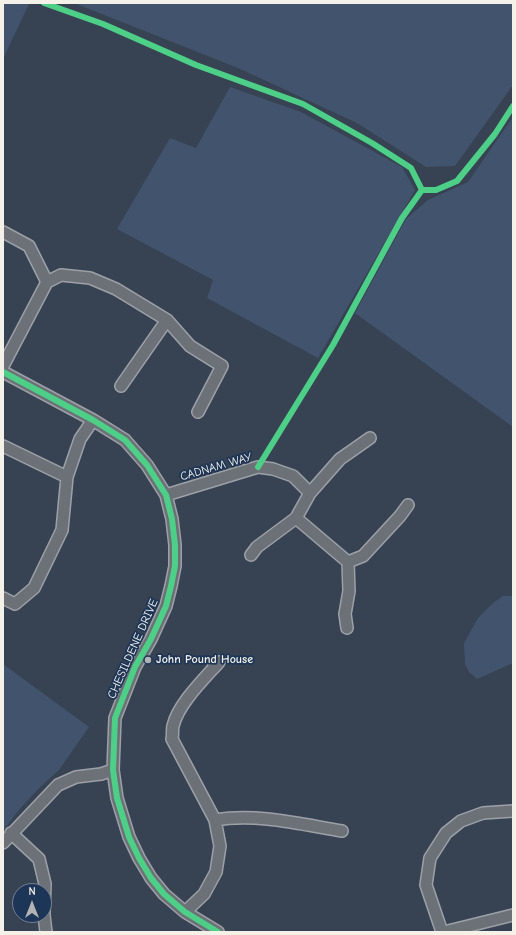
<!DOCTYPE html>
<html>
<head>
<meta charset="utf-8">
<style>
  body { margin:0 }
  #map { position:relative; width:516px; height:935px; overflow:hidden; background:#374253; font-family:"Comic Neue",sans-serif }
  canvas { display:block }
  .frame { position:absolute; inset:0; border:4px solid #f4f1e8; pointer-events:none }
  .north { position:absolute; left:12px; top:883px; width:40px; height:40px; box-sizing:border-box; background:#1d3557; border:1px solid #738091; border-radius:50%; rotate:0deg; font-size:11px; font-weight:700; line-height:16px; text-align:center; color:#f4f1e8 }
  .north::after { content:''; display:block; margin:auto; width:14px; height:18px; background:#b2b4b4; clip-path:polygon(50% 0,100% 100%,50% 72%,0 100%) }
</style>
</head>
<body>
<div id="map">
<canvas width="516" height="935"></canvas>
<div class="frame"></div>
<div class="north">N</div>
</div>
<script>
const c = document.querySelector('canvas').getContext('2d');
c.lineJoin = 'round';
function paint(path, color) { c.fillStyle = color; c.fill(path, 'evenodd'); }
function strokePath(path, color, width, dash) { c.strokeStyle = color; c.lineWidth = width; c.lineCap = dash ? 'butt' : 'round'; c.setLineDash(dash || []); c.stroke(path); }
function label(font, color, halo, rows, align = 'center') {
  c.font = font + ' "Comic Neue",sans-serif'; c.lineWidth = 3.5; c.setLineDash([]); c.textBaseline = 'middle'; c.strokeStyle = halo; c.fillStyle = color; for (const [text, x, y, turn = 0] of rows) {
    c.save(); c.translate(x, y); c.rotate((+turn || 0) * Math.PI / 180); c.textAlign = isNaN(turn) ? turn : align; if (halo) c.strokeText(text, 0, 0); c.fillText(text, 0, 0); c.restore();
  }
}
const green = new Path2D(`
  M 3,3 L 25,3 L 29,4 L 3,59 Z
  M 74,3 L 513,3 L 513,85 L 455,166 L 426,167 L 357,123 L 238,68 Z
  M 230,87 L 301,112 L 402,167 L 415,190 L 318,358 L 207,298 L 213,280 L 117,229 L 170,138 L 196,148 Z
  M 513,117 L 513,427 L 355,313 L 406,219 L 428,200 L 468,182 Z
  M 503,596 L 513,596 L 513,663 L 477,679 L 469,672 L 465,664 L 464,643 L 478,618 L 493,603 Z
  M 3,664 L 89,727 L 59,770 L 38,789 L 18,811 L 3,831 Z`);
const street = new Path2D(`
  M 3,232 L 29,246 L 47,282 L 3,366
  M 47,282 L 61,275 L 90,278 L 116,289 L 167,320 L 190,346 L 222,366 L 198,412
  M 3,372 L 93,420 L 125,440 L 147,465 L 166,495 L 172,519 L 175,545 L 175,566 L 171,586 L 166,606 L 151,639 L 135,667 L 115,718 L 113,770 L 117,798 L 129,837 L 139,858 L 151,878 L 164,894 L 185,912 L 218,932
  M 121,386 L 167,320
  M 3,446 L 67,477
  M 310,493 L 340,459 L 370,438
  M 166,495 L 258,467 L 273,469 L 293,476 L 310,493 L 296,518 L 348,562 L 349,591 L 345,614 L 347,628
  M 251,555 L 257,547 L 296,518
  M 348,562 L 363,556 L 400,516 L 408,505
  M 3,598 L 15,604 L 34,588 L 62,530 L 67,477 L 80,439 L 93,420
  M 215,820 C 257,813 300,824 342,831
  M 11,833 L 39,859 L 45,884 L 44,913
  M 3,843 L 58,785 L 76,777 L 101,774 L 113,770
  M 185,912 L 204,894 L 216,872 L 220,846 L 215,820 L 172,739 C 173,735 172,730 173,726 C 178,704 204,679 219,662
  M 44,915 L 46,932
  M 442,932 L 426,885 L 430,858 L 446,833 L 461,821 L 483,813 L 513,811
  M 444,932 L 513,915`);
const cycleway = new Path2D(`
  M 44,3 L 103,24 L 196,65 L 303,104 L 372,143 L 411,168 L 422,190
  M 422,190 L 436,190 L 457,181 L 495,134 L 513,106
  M 3,372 L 93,420 L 125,440 L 147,465 L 166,495 L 172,519 L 175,545 L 175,566 L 171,586 L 166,606 L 151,639 L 135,667 L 115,718 L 113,770 L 117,798 L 129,837 L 139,858 L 151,878 L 164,894 L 185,912 L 218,932
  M 258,467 L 333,345 L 402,218 L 422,190`);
const markers = [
  [148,660,4,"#b2b4b4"]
];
const streetNames = [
  ["CADNAM WAY",216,467,-16],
  ["CHESILDENE DRIVE",133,649,-66]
];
const poiNames = [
  ["John Pound House",156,660]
];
paint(green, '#42546d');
strokePath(street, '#9da1a7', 14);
strokePath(street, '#6c7177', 11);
strokePath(cycleway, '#4dcf88', 6);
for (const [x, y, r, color] of markers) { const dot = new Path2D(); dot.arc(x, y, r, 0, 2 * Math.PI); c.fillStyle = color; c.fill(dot); strokePath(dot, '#1d3557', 1.5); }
label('12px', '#f4f1e8', '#1d3557', streetNames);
label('bold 12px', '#f4f1e8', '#1d3557', poiNames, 'left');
</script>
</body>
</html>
